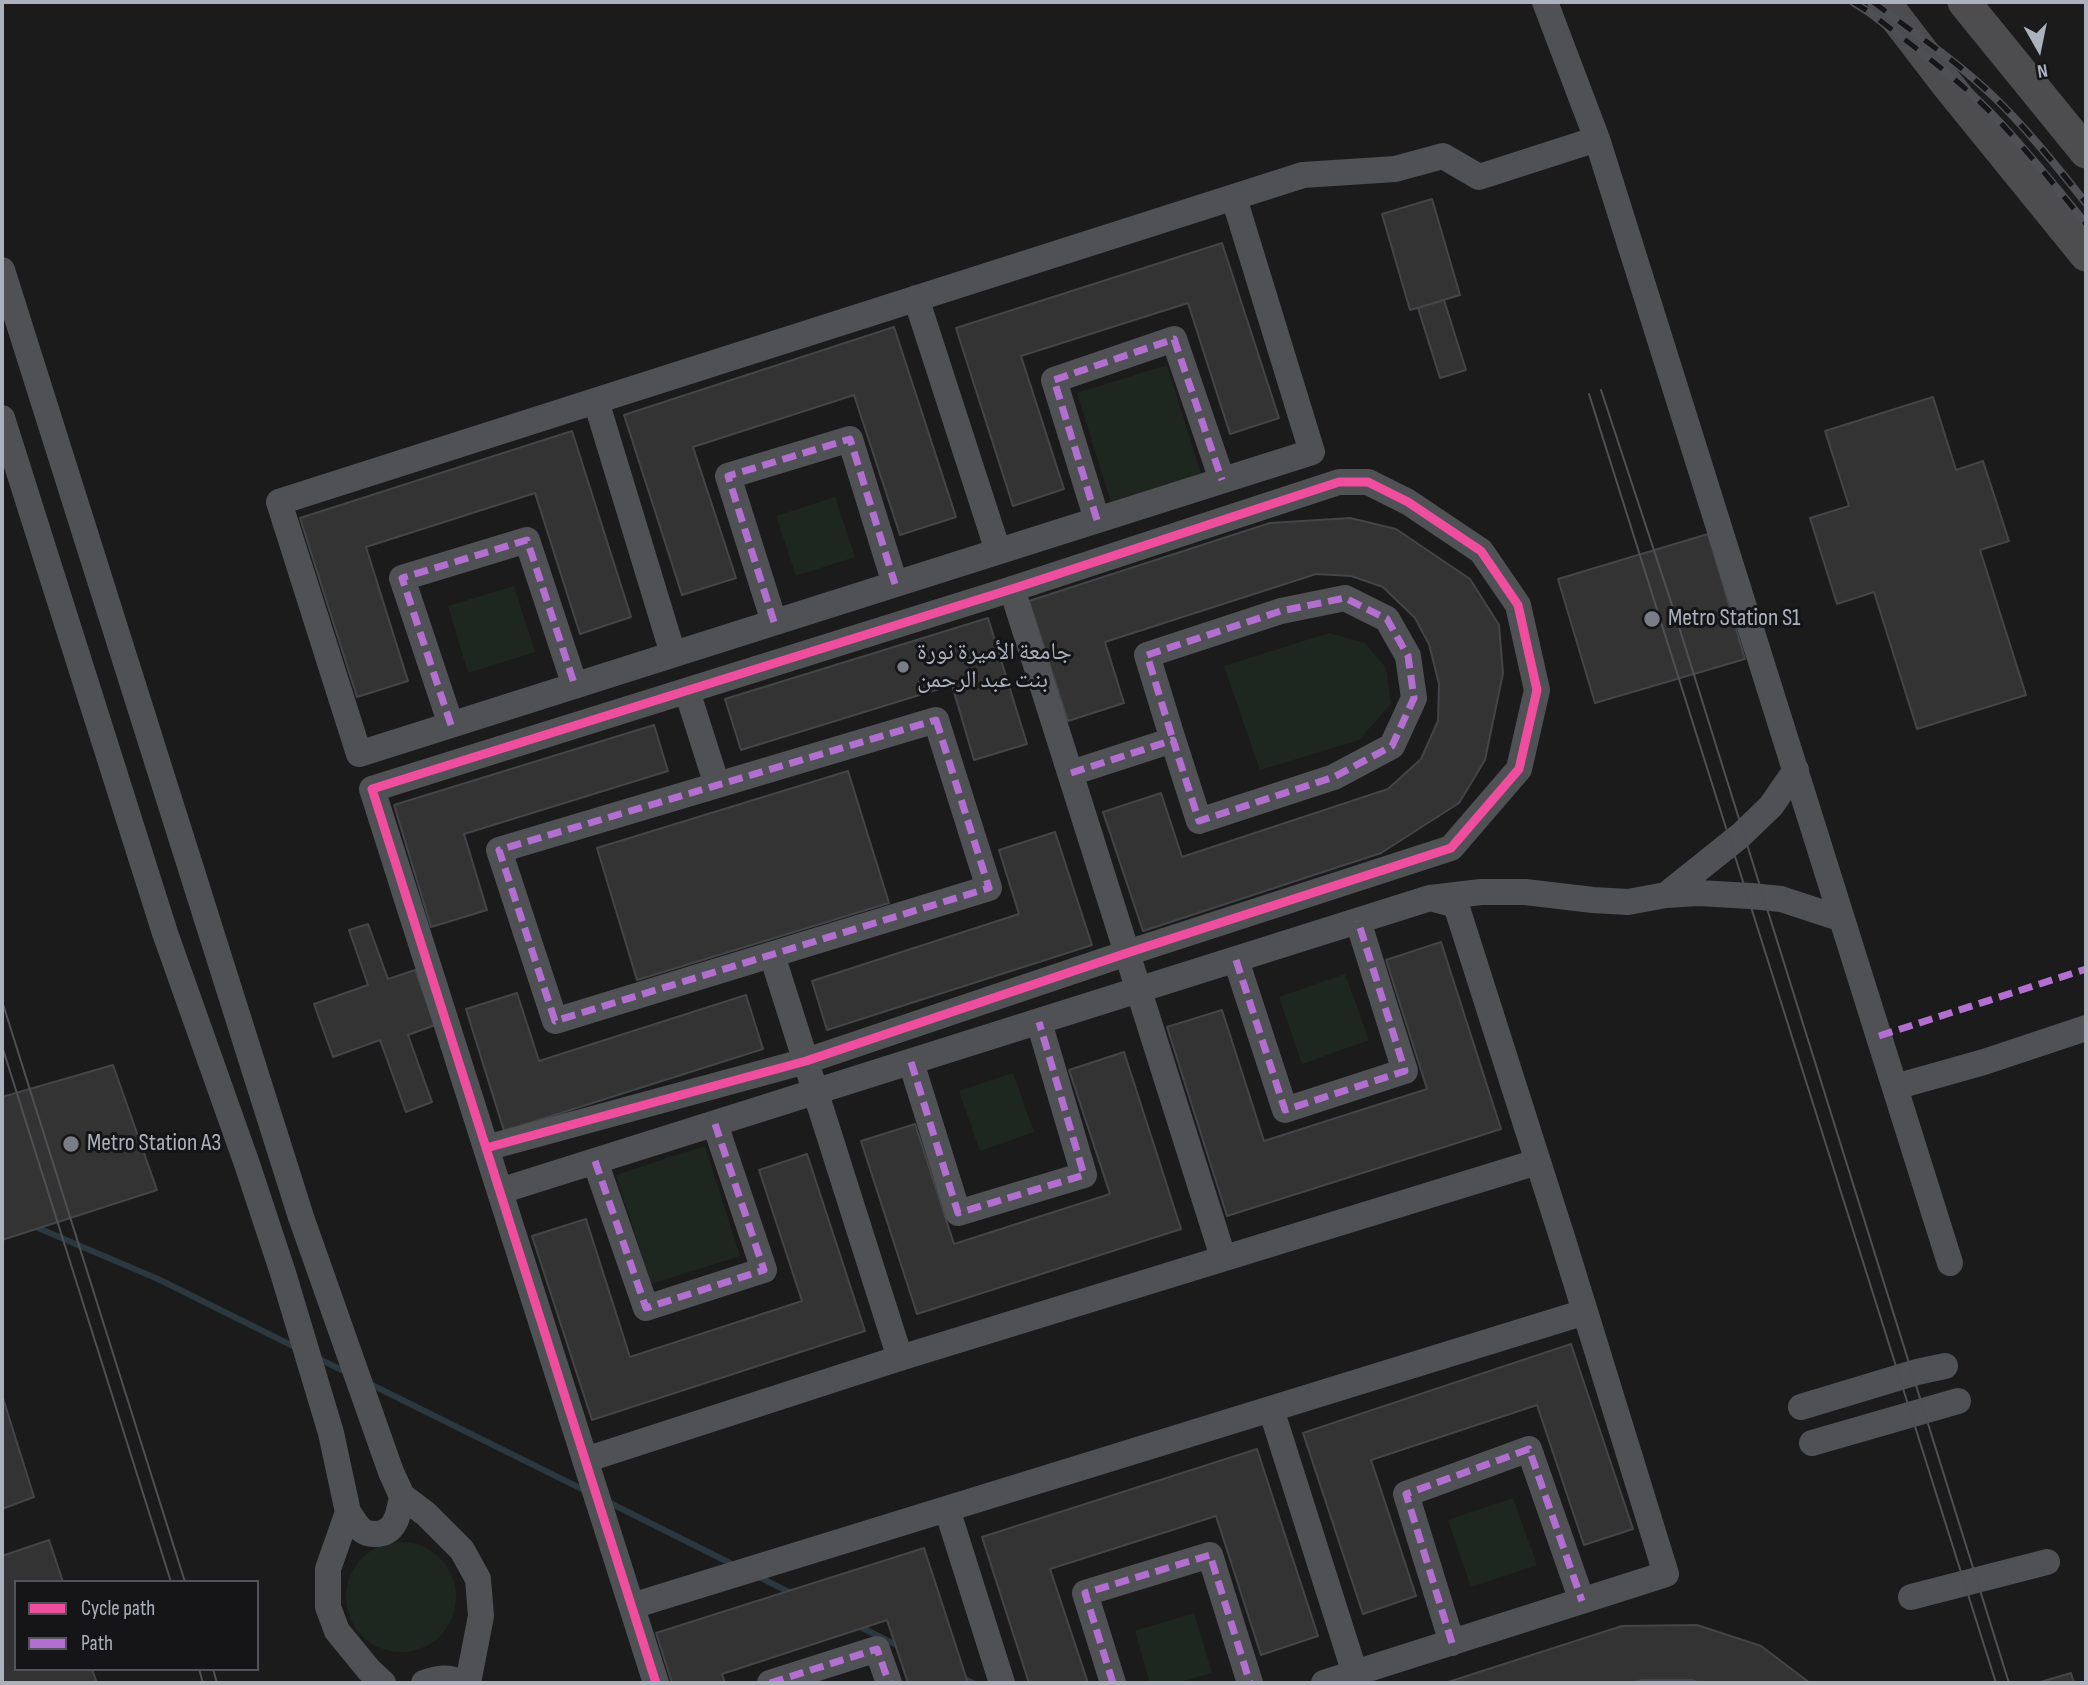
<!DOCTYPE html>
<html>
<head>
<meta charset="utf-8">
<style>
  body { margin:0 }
  #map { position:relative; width:2088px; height:1685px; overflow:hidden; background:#1b1b1c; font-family:"Sofia Sans Condensed",sans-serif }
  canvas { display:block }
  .frame { position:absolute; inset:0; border:4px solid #acb2bd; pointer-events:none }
  .legend { position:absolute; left:14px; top:1580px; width:245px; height:91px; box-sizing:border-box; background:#151518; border:2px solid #51545a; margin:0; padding:9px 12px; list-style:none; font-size:21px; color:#acb2bd }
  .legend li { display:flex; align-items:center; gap:14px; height:35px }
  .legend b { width:35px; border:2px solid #51545a }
  .north { position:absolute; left:2004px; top:14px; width:70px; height:70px; -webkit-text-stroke:5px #151518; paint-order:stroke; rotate:171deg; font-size:19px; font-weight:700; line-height:28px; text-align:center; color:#acb2bd }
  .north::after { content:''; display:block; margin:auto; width:24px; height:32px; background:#acb2bd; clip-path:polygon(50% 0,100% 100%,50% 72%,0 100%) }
</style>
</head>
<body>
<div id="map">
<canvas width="2088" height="1685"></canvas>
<div class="frame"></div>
<ul class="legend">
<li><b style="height:9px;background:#ef4d9e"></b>Cycle path</li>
<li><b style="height:9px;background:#b36fd0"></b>Path</li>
</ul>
<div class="north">N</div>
</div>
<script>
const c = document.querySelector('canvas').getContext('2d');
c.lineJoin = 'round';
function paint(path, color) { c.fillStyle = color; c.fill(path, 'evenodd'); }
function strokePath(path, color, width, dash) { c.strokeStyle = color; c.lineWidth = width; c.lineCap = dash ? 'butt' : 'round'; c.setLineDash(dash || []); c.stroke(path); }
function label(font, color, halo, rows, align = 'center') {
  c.font = font + ' "Sofia Sans Condensed","Noto Naskh Arabic",sans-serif'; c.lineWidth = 6; c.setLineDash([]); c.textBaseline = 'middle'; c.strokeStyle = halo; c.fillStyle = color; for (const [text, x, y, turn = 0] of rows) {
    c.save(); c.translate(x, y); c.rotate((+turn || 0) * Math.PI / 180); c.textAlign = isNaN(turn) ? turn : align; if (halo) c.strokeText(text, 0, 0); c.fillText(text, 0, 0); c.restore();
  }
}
const green = new Path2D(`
  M 1167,365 L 1201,474 L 1111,502 L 1077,393 Z
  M 835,497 L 855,557 L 796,576 L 776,516 Z
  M 514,586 L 535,652 L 468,673 L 448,606 Z
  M 1329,633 L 1365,643 L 1386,668 L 1391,704 L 1359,740 L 1260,770 L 1224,666 Z
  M 1345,974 L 1369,1040 L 1302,1064 L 1279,997 Z
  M 1013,1073 L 1034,1132 L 980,1151 L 959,1091 Z
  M 705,1146 L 740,1256 L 651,1284 L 616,1175 Z
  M 1513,1498 L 1537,1565 L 1471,1587 L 1448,1520 Z
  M346 1597a55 55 0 1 1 110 0a55 55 0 1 1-110 0Z
  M 1194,1613 L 1212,1673 L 1177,1683 L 1150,1683 L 1135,1631 Z`);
const stream = new Path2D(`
  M 31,1225 L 158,1279 L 297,1348
  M 317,1358 L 348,1373
  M 370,1384 L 586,1491
  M 608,1502 L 736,1566
  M 759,1577 L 793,1594
  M 856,1625 L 903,1648
  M 959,1676 L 973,1683`);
const building = new Path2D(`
  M 1432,199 L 1460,295 L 1410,310 L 1382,214 Z
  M 1222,243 L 1279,418 L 1230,434 L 1188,303 L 1021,356 L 1064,489 L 1013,506 L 956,328 Z
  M 1444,300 L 1466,370 L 1440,378 L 1418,308 Z
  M 894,327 L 956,517 L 900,535 L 854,395 L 693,447 L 736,578 L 682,595 L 624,415 Z
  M 1933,397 L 1956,470 L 1983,461 L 2009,541 L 1980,550 L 2026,695 L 1917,729 L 1874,592 L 1837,604 L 1810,518 L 1849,506 L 1825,431 Z
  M 572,431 L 631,617 L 580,634 L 535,493 L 366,547 L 408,681 L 357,697 L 300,518 Z
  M 1350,518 L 1396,529 L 1470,579 L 1499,625 L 1503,673 L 1485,760 L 1459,803 L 1381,853 L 1143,931 L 1103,812 L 1161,793 L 1182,857 L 1388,789 L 1421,759 L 1438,721 L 1439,684 L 1429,644 L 1415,618 L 1383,587 L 1351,576 L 1316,574 L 1105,642 L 1124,703 L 1068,721 L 1029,601 L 1270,523 Z
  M 1708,534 L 1745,659 L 1595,703 L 1558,579 Z
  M 988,618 L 1027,744 L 974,760 L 952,685 L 741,750 L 725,699 Z
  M 654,725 L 668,771 L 464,834 L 487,910 L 431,927 L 394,805 Z
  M 848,771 L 889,903 L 637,980 L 597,848 Z
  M 1055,832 L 1092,945 L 827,1030 L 812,981 L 1019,914 L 999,850 Z
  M 368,924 L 388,979 L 415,970 L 435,1025 L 408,1035 L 432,1102 L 406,1112 L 380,1040 L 333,1057 L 314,1004 L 368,985 L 349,930 Z
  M 1441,942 L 1501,1129 L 1227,1216 L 1167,1027 L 1222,1010 L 1264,1141 L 1427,1089 L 1386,960 Z
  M 517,993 L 539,1061 L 746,995 L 763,1049 L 504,1131 L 466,1009 Z
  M 1124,1052 L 1181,1229 L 917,1314 L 861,1141 L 915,1124 L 954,1244 L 1110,1194 L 1069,1070 Z
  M 113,1065 L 157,1190 L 2,1240 L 2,1097 Z
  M 807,1154 L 865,1331 L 592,1420 L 532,1236 L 586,1219 L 630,1357 L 802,1301 L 759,1170 Z
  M 1571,1344 L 1633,1529 L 1584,1545 L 1537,1405 L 1371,1460 L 1416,1596 L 1363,1614 L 1303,1433 Z
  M 2,1395 L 34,1497 L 2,1509 Z
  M 1257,1449 L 1318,1636 L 1261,1655 L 1216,1516 L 1050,1569 L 1088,1683 L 1029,1683 L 982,1537 Z
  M 49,1540 L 63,1582 L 16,1582 L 16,1669 L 92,1669 L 97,1683 L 2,1683 L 2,1556 Z
  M 924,1548 L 968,1683 L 908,1683 L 887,1620 L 722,1674 L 725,1683 L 672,1683 L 656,1633 Z
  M 1697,1625 L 1761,1646 L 1810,1683 L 1700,1683 L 1692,1680 L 1642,1680 L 1630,1683 L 1445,1683 L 1622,1626 Z
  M 2071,1673 L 2074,1683 L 2037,1683 Z`);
const minor = new Path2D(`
  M 1545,2 L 1597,139 L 1950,1263
  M 1234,198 L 1312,452 L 359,754 L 279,502 L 1303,175 L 1395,169 L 1443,156 L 1479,177 L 1597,139
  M 2,270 L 301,1217 L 391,1472 L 402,1496 L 426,1514 L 462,1550 L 478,1579 L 481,1616 L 468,1683
  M 916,298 L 998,551
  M 596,401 L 673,654
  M 2,418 L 165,933 L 247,1164 L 283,1273 L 331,1433 L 348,1512 L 328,1569 L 328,1607 L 337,1631 L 369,1670 L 383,1683
  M 1097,520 L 1054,380 L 1174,339 L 1222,480
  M 1012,589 L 1223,1257
  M 774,622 L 728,476 L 850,439 L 895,584
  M 687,691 L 717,785
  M 936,720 L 989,888 L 555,1021 L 499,850 Z
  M 451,725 L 402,578 L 527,540 L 575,686
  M 1071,773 L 1173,740 L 1199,821 L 1334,777 L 1392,746 L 1414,698 L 1408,656 L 1387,619 L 1345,598 L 1281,611 L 1147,655 L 1173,740
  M 1666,895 L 1741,835 L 1771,806 L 1796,770
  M 772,955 L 900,1358
  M 1236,960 L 1285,1110 L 1405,1071 L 1358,921
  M 911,1062 L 958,1213 L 1084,1175 L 1039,1022
  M 1895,1087 L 1984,1062 L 2086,1028
  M 486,1148 L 806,1061 L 1127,953 L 1451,848 L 1519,769 L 1537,690 L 1518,605 L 1481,551 L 1408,502 L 1368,482 L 1339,482 L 1012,589 L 372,789 L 656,1683
  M 595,1161 L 646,1308 L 764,1270 L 715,1124
  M 500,1191 L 1430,898 L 1481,892 L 1525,892 L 1593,900 L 1628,902 L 1666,895 L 1698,893 L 1751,896 L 1781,899 L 1842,919
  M 1801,1407 L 1917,1372 L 1945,1366
  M 1271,1409 L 1358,1683
  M 1812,1443 L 1958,1401
  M 585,1460 L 900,1358 L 1537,1162
  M 947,1509 L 1002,1683
  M 348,1512 C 352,1518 357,1527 363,1531 C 366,1533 370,1534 374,1534 C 396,1535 399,1513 402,1496
  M 1911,1597 L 2047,1562
  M 632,1606 L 1585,1312
  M 1452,1643 L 1406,1494 L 1529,1449 L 1582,1601
  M 424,1683 C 438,1678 448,1676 462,1683
  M 770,1683 L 877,1649 L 889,1683
  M 1113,1683 L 1085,1593 L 1210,1555 L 1250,1683
  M 1324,1683 L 1666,1574 L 1562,1237 L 1456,905 L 1430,898`);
const major = new Path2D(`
  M 1884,2 L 1947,84 L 2086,255
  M 1964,2 L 2086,152`);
const tram = new Path2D(`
  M 1601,390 L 1675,614 L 2009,1683
  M 1589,394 L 1996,1683
  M 2,1001 L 185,1582
  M 2,1046 L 171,1582
  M 199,1669 L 203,1683
  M 213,1669 L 217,1683`);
const rail = new Path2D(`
  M 1853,2 L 1869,12 C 1911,45 1955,76 1992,114 C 2026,149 2056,187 2086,224
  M 1873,2 C 1914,33 1958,62 1995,98 C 2028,130 2057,167 2086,203`);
const quiet = new Path2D(`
  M 1097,520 L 1054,380 L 1174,339 L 1222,480
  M 774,622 L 728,476 L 850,439 L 895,584
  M 936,720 L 989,888 L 555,1021 L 499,850 Z
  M 451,725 L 402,578 L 527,540 L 575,686
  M 1071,773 L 1173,740 L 1199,821 L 1334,777 L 1392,746 L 1414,698 L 1408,656 L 1387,619 L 1345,598 L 1281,611 L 1147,655 L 1173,740
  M 1236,960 L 1285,1110 L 1405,1071 L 1358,921
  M 1879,1036 L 2086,969
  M 911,1062 L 958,1213 L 1084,1175 L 1039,1022
  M 595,1161 L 646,1308 L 764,1270 L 715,1124
  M 1452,1643 L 1406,1494 L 1529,1449 L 1582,1601
  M 770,1683 L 877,1649 L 889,1683
  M 1113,1683 L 1085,1593 L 1210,1555 L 1250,1683`);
const cycleway = new Path2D(`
  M 486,1148 L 806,1061 L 1127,953 L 1451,848 L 1519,769 L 1537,690 L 1518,605 L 1481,551 L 1408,502 L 1368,482 L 1339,482 L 1012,589 L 372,789 L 656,1683`);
const markers = [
  [1652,619,9,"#797d85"],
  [903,667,7,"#797d85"],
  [71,1144,9,"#797d85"]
];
const poiNames = [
  ["Metro Station S1",1668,619],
  ["جامعة الأميرة نورة",917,653],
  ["بنت عبد الرحمن",917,681],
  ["Metro Station A3",87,1144]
];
paint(green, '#1e271f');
strokePath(stream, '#2c383f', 6);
paint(building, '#333334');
strokePath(building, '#444548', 2);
strokePath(minor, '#4f5155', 26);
strokePath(major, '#4d4d50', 33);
strokePath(tram, '#4f5054', 2);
strokePath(rail, '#4f5054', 8);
strokePath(rail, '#151518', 5, [16]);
strokePath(quiet, '#b36fd0', 7, [14, 7]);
strokePath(cycleway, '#ef4d9e', 9);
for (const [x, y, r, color] of markers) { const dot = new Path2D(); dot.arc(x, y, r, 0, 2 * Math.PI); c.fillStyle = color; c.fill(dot); strokePath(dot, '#151518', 2.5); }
label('24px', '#acb2bd', '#151518', poiNames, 'left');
</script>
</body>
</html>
